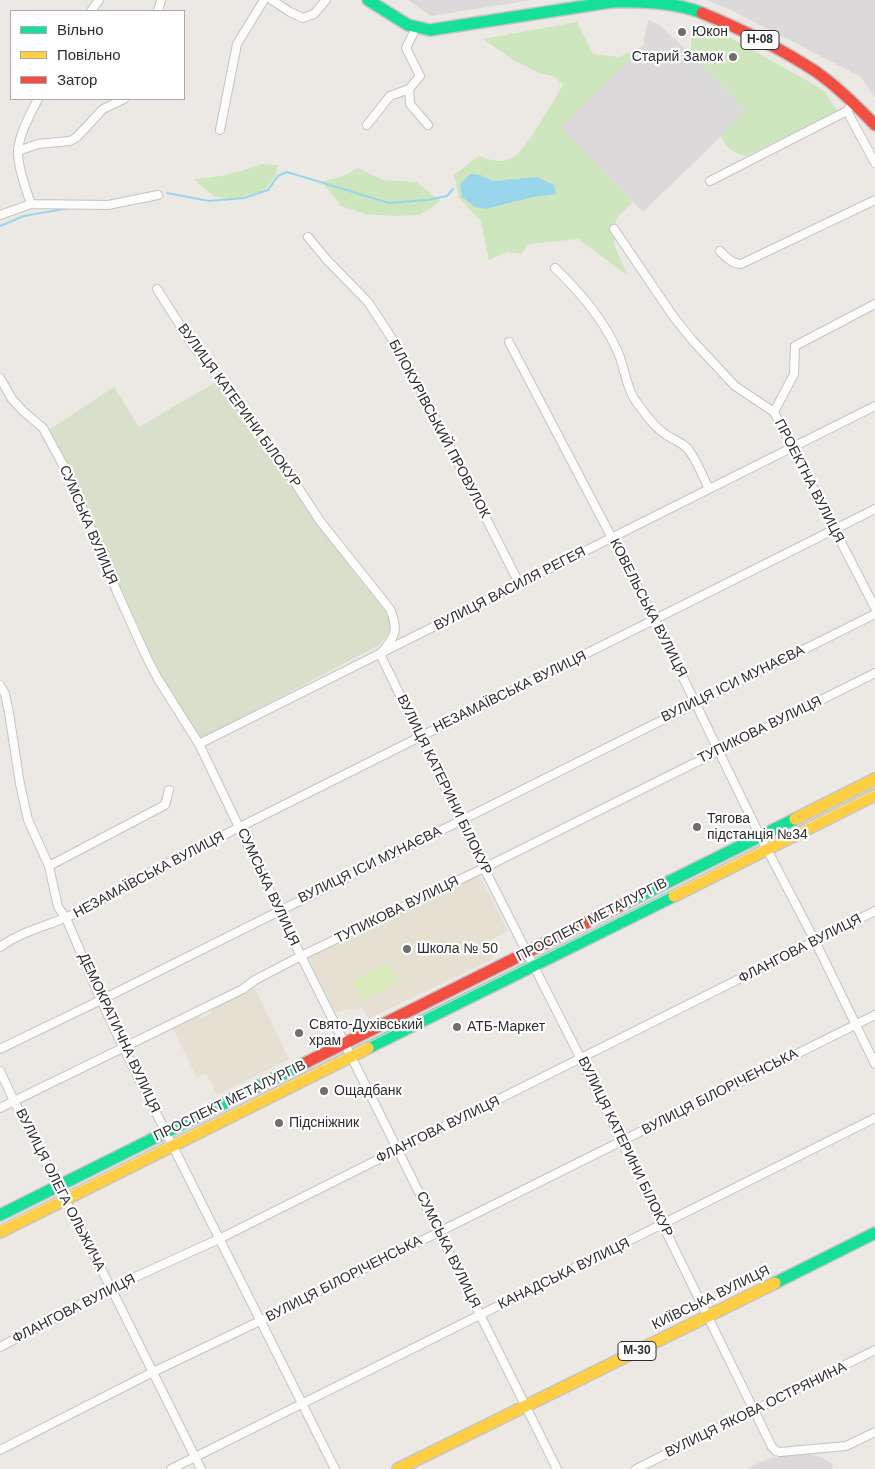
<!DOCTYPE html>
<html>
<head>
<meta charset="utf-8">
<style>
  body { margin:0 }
  #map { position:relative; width:875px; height:1469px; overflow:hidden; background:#ece8e4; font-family:Helvetica,sans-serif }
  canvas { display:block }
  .legend { position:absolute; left:10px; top:10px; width:175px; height:90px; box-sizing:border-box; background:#fff; border:1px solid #ababab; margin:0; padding:6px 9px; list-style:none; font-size:15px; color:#2e2e2e }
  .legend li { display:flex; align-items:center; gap:10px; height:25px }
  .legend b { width:25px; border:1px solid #ababab }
</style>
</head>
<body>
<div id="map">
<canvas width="875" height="1469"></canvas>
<ul class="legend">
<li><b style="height:6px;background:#16e098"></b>Вільно</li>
<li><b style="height:6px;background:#ffcf43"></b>Повільно</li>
<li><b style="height:6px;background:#f24e42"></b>Затор</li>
</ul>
</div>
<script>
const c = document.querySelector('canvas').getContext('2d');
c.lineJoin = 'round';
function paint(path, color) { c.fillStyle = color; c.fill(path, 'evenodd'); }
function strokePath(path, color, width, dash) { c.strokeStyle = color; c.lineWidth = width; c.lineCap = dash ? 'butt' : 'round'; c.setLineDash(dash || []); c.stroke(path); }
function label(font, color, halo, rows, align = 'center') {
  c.font = font + ' Helvetica,sans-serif'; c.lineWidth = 4.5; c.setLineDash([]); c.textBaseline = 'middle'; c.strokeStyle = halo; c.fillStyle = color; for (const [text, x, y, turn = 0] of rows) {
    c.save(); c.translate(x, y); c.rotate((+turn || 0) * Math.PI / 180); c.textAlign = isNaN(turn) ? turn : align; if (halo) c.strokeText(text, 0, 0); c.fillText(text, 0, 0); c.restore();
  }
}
const industrial = new Path2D(`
  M 408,0 L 532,0 L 431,16 Z
  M 706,0 L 875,0 L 875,98 L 861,77 L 733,11 Z
  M 648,20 L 658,24 L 691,54 L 747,111 L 643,212 L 560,127 L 643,46 Z
  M 805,1453 L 821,1457 L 831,1463 L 834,1469 L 747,1469 L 769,1458 Z`);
const education = new Path2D(`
  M 478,873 L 508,931 L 487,942 L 495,958 L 368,1019 L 363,1008 L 335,1012 L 307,957 Z
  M 254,987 L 289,1059 L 217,1095 L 206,1073 L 197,1078 L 172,1027 L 199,1014 L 201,1018 L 212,1013 L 211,1008 Z`);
const green = new Path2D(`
  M 577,22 L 593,54 L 619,57 L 644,46 L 561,127 L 633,202 L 616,218 L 614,244 L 627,275 L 578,239 L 529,244 L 521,254 L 507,252 L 489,260 L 481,221 L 459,198 L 454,175 L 479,156 C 490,160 501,164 512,158 C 525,152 554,100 563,85 L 555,77 L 539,73 L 515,61 L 483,39 Z
  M 698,27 L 729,37 L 808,81 L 824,91 L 837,111 L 746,156 C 733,153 726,148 721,136 L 746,110 L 691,54 L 691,39 Z
  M 262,164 L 278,165 L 275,178 L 263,191 L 233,199 L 214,196 L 193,179 C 218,178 240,172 262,164 Z
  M 358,168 L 383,180 L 416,182 L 441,201 L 420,215 L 394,216 L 365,214 L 341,206 L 322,182 L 343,176 Z`);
const cemetery = new Path2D(`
  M 216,382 L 270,449 L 391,614 L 391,631 L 379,645 L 199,740 L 160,678 L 123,598 L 76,479 L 49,430 L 114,387 L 139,427 Z`);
const pitch = new Path2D(`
  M 389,963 L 398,982 L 362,1000 L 352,981 Z`);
const water = new Path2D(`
  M 470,174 L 480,175 L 493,181 L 537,177 L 554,185 L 556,194 L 533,197 L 486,209 L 475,207 L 462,197 L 460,184 Z`);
const stream = new Path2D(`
  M 167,193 L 209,201 L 244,198 L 268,190 L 278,176 L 287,172 L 389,203 L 427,200 L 447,196 L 453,189
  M 0,226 L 24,216 L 69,208`);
const street = new Path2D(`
  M 272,0 L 290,12 L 303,18 L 314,14 L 326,0
  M 91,11 L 99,0
  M 158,11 L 161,0
  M 416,28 L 406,48 L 420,76 L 409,89 L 410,104 L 428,125
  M 849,108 L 847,111 L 875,163
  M 367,125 L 390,96 L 409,89
  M 220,130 L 237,44 L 264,0
  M 18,151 L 38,144 L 70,141 L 77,137 L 103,109 L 124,99
  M 710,181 L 847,111
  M 31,204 C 26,190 17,165 18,150 C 20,132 30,115 38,99
  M 0,215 L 31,204 L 108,205 L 158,195
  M 614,229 L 673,316 L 693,341 L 735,386 L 774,412 L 875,608
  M 308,237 L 327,260 L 368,302 L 404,357 L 519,583
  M 720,251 C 726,257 732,264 741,264 L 875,200
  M 555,268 C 580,292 603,319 617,350 C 625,367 625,385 635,400 C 644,412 653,426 665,434 C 673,440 685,443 690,452 C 698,463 703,477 709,489
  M 157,289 L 194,347 L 267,440 L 320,521 L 390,609 C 399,630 395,638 380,654 L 484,868 L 581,1059 L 772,1447 L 776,1451 L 780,1452 L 846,1446 L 875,1432
  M 509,342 L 655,620 L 760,836 L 815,941 L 875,1064
  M 0,378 L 12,399 L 23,411 L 43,428 L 70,478 L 118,594 L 146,656 L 158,679 L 199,744 L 301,956 L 557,1469
  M 774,412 L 794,374 L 795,346 L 875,304
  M 0,685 L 5,694 L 9,713 L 20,784 L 28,820 L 49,866 L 58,907 L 66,918 L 101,1000 L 123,1047 L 335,1469
  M 199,744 L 875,406
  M 49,866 L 165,805 L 169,790
  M 0,947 C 20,932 44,927 67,917 C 100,903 131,883 162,866 L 875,509
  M 0,1049 L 101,1000 L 875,614
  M 0,1071 L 14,1101 L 111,1288 L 201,1469
  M 0,1108 L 243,989 L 255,980 L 301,956 L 484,868 L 875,673
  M 0,1347 L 111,1288 L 219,1239 L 875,911
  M 0,1450 L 153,1372 L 260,1321 L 875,1015
  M 171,1469 L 875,1118
  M 636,1469 L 875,1350`);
const fast = new Path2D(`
  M 368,0 L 408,25 L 430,30 L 611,2 C 640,1 675,2 702,13
  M 624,904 L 795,819
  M 368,1048 L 674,896
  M 0,1215 L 307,1062
  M 775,1283 L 875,1233`);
const slow = new Path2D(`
  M 795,819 L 875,779
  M 674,896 L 875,795
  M 0,1232 L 368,1048
  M 398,1469 L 775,1283`);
const jam = new Path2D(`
  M 702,13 C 741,29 780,48 815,71 C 837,86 857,106 875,125
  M 307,1062 L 624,904`);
const tram = new Path2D(`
  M 0,1226 L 875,790`);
const markers = [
  [682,32,5,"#706f6e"],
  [733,57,5,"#706f6e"],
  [697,827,5,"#706f6e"],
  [407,949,5,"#706f6e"],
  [457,1027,5,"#706f6e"],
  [299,1033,5,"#706f6e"],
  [324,1091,5,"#706f6e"],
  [279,1123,5,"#706f6e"]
];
const shields = [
  [760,40,38],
  [637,1351,38]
];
const shieldNames = [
  ["Н-08",760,40],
  ["М-30",637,1351]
];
const poiNames = [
  ["Юкон",692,32],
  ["Старий Замок",723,57,"right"],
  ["Тягова",707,819],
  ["пiдстанцiя №34",707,835],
  ["Школа № 50",417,949],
  ["Свято-Духівський",309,1025],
  ["храм",309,1041],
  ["АТБ-Маркет",467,1027],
  ["Ощадбанк",334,1091],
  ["Підсніжник",289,1123]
];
const streetNames = [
  ["ВУЛИЦЯ КАТЕРИНИ БІЛОКУР",239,406,54],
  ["БІЛОКУРІВСЬКИЙ ПРОВУЛОК",439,429,62],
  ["ПРОЕКТНА ВУЛИЦЯ",809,481,63],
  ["СУМСЬКА ВУЛИЦЯ",88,525,67],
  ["ВУЛИЦЯ ВАСИЛЯ РЕГЕЯ",510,589,-27],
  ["КОВЕЛЬСЬКА ВУЛИЦЯ",648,608,63],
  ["ВУЛИЦЯ ІСИ МУНАЄВА",733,684,-26],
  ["НЕЗАМАЇВСЬКА ВУЛИЦЯ",510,692,-26],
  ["ТУПИКОВА ВУЛИЦЯ",760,730,-26],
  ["ВУЛИЦЯ КАТЕРИНИ БІЛОКУР",444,785,64],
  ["ВУЛИЦЯ ІСИ МУНАЄВА",370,865,-26],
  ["НЕЗАМАЇВСЬКА ВУЛИЦЯ",149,875,-28],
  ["СУМСЬКА ВУЛИЦЯ",268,887,65],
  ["ТУПИКОВА ВУЛИЦЯ",397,910,-26],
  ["ПРОСПЕКТ МЕТАЛУРГІВ",592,920,-27],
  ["ФЛАНГОВА ВУЛИЦЯ",800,949,-27],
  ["ДЕМОКРАТИЧНА ВУЛИЦЯ",119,1033,65],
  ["ВУЛИЦЯ БІЛОРІЧЕНСЬКА",720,1092,-27],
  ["ПРОСПЕКТ МЕТАЛУРГІВ",230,1101,-26],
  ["ФЛАНГОВА ВУЛИЦЯ",438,1130,-26],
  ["ВУЛИЦЯ КАТЕРИНИ БІЛОКУР",625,1147,64],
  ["ВУЛИЦЯ ОЛЕГА ОЛЬЖИЧА",60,1190,63],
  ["СУМСЬКА ВУЛИЦЯ",448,1250,64],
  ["КАНАДСЬКА ВУЛИЦЯ",564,1274,-26],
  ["ВУЛИЦЯ БІЛОРІЧЕНСЬКА",344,1279,-27],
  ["КИЇВСЬКА ВУЛИЦЯ",711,1298,-26],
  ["ФЛАНГОВА ВУЛИЦЯ",74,1309,-27],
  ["ВУЛИЦЯ ЯКОВА ОСТРЯНИНА",756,1410,-26]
];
paint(industrial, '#dcd9db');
paint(education, '#e6e0d3');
paint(green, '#cee6be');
paint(cemetery, '#d8e0cc');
paint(pitch, '#d9eabb');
paint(water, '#99d6ec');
strokePath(stream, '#99d6ec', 2);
strokePath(street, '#c5c4c5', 10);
strokePath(fast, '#c5c4c5', 14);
strokePath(slow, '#c5c4c5', 14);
strokePath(jam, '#c5c4c5', 14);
strokePath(street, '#fcfcfb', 8);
strokePath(fast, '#16e098', 11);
strokePath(slow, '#ffcf43', 11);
strokePath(jam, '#f24e42', 11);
strokePath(tram, '#dfdfe1', 1);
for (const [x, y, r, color] of markers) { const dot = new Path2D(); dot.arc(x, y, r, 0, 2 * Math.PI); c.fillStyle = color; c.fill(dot); strokePath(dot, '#fff', 2); }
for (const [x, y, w] of shields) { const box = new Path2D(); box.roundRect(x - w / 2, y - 9.5, w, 19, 4); c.fillStyle = '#fff'; c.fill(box); strokePath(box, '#2e2e2e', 1); }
label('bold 12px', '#2e2e2e', null, shieldNames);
label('14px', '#2e2e2e', '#fff', poiNames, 'left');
label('14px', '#2e2e2e', '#fff', streetNames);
</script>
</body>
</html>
